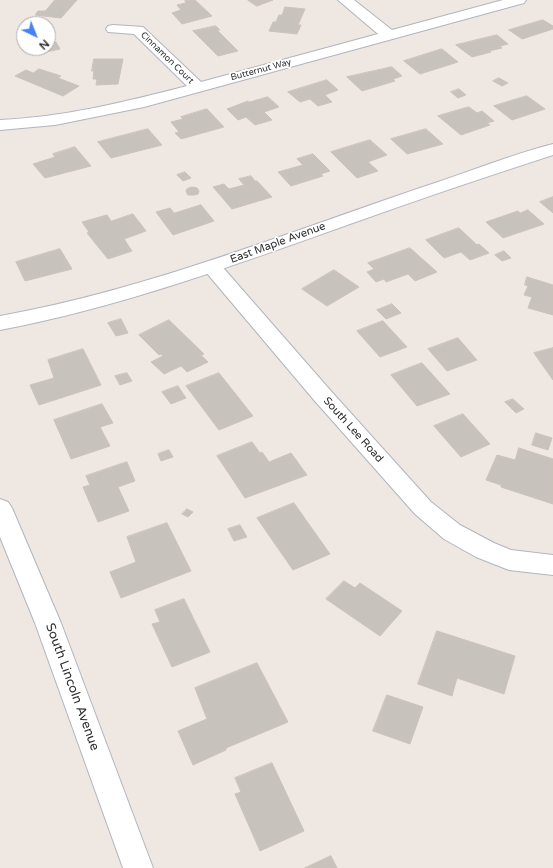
<!DOCTYPE html>
<html>
<head>
<meta charset="utf-8">
<style>
  body { margin:0 }
  #map { position:relative; width:553px; height:868px; overflow:hidden; background:#efe7e1; font-family:"Varela Round",sans-serif }
  canvas { display:block }
  .north { position:absolute; left:16px; top:16px; width:40px; height:40px; box-sizing:border-box; background:#fff; border:1px solid #ababab; border-radius:50%; rotate:137deg; font-size:11px; font-weight:700; line-height:16px; text-align:center; color:#2e2e2e }
  .north::after { content:''; display:block; margin:auto; width:14px; height:18px; background:#4681f7; clip-path:polygon(50% 0,100% 100%,50% 72%,0 100%) }
</style>
</head>
<body>
<div id="map">
<canvas width="553" height="868"></canvas>
<div class="north">N</div>
</div>
<script>
const c = document.querySelector('canvas').getContext('2d');
c.lineJoin = 'round';
function paint(path, color) { c.fillStyle = color; c.fill(path, 'evenodd'); }
function strokePath(path, color, width, dash) { c.strokeStyle = color; c.lineWidth = width; c.lineCap = dash ? 'butt' : 'round'; c.setLineDash(dash || []); c.stroke(path); }
function label(font, color, halo, rows, align = 'center') {
  c.font = font + ' "Varela Round",sans-serif'; c.lineWidth = 3.5; c.setLineDash([]); c.textBaseline = 'middle'; c.strokeStyle = halo; c.fillStyle = color; for (const [text, x, y, turn = 0] of rows) {
    c.save(); c.translate(x, y); c.rotate((+turn || 0) * Math.PI / 180); c.textAlign = isNaN(turn) ? turn : align; if (halo) c.strokeText(text, 0, 0); c.fillText(text, 0, 0); c.restore();
  }
}
const building = new Path2D(`
  M 55,0 L 77,0 L 61,18 L 35,15 L 38,11 L 45,11 Z
  M 190,0 L 195,0 L 212,16 L 182,24 L 172,13 L 181,10 L 177,5 L 186,3 L 185,1 Z
  M 248,0 L 273,0 L 257,6 Z
  M 285,7 L 305,9 L 298,25 L 301,25 L 297,34 L 269,31 L 273,22 L 276,22 L 279,15 L 282,15 Z
  M 543,20 L 553,26 L 553,29 L 522,39 L 509,30 Z
  M 216,26 L 220,30 L 217,30 L 238,51 L 218,56 L 193,31 Z
  M 497,35 L 508,44 L 500,46 L 502,48 L 489,51 L 491,52 L 472,57 L 456,45 Z
  M 48,37 L 51,43 L 56,42 L 60,49 L 32,55 L 28,48 L 48,48 Z
  M 442,49 L 458,62 L 420,74 L 404,61 Z
  M 94,59 L 123,59 L 118,84 L 96,85 L 97,79 L 93,79 L 94,71 L 92,71 Z
  M 392,67 L 402,76 L 393,79 L 395,81 L 362,91 L 347,77 Z
  M 39,69 L 61,76 L 58,78 L 79,86 L 63,96 L 15,76 L 26,70 L 33,73 Z
  M 499,78 L 508,83 L 502,86 L 493,81 Z
  M 327,80 L 338,90 L 325,95 L 332,102 L 318,106 L 310,99 L 300,102 L 288,92 Z
  M 459,89 L 466,95 L 458,98 L 451,92 Z
  M 527,96 L 545,109 L 512,120 L 494,106 Z
  M 268,97 L 279,107 L 264,112 L 272,120 L 255,125 L 246,117 L 238,120 L 227,109 L 248,101 L 249,102 Z
  M 469,107 L 477,113 L 482,111 L 494,121 L 487,123 L 490,125 L 461,135 L 438,116 Z
  M 207,109 L 224,127 L 181,139 L 175,133 L 179,132 L 171,122 L 183,119 L 181,117 Z
  M 148,129 L 162,145 L 111,158 L 98,142 Z
  M 426,129 L 443,144 L 407,154 L 391,139 Z
  M 370,140 L 387,155 L 368,162 L 378,171 L 357,178 L 331,152 Z
  M 75,147 L 91,166 L 45,178 L 33,164 L 55,157 L 53,154 Z
  M 313,154 L 330,171 L 321,174 L 323,176 L 291,186 L 278,172 L 303,165 L 297,159 Z
  M 185,172 L 191,178 L 183,181 L 177,175 Z
  M 251,176 L 255,181 L 257,181 L 272,197 L 232,209 L 213,187 L 224,184 L 229,189 L 244,185 L 239,179 Z
  M 192,187 L 197,188 L 199,191 L 198,194 L 194,195 L 188,195 L 186,192 L 187,189 Z
  M 553,197 L 553,213 L 540,202 Z
  M 201,205 L 214,221 L 173,235 L 156,212 L 170,208 L 174,213 Z
  M 528,210 L 544,224 L 503,238 L 486,222 L 518,211 L 520,213 Z
  M 133,214 L 146,231 L 124,239 L 132,251 L 108,259 L 87,233 L 89,232 L 82,222 L 107,215 L 111,221 Z
  M 459,228 L 477,245 L 479,244 L 489,253 L 470,260 L 461,252 L 444,258 L 426,240 Z
  M 410,248 L 437,272 L 415,281 L 408,274 L 386,282 L 384,279 L 376,282 L 367,272 L 374,269 L 368,263 Z
  M 60,249 L 72,269 L 25,281 L 16,262 Z
  M 504,251 L 511,258 L 502,261 L 495,255 Z
  M 334,270 L 359,287 L 327,306 L 302,289 Z
  M 527,277 L 553,285 L 553,315 L 528,308 L 532,297 L 524,295 L 528,286 L 525,285 Z
  M 392,304 L 401,313 L 386,319 L 377,310 Z
  M 121,319 L 128,333 L 116,336 L 108,323 Z
  M 169,320 L 204,354 L 201,355 L 208,362 L 187,372 L 181,366 L 164,374 L 151,362 L 163,356 L 161,354 L 159,355 L 139,335 Z
  M 383,321 L 407,347 L 380,357 L 357,331 Z
  M 458,338 L 477,360 L 447,371 L 428,349 Z
  M 553,348 L 553,380 L 534,353 Z
  M 83,349 L 101,385 L 39,405 L 30,385 L 54,378 L 48,360 Z
  M 422,363 L 450,394 L 417,406 L 391,375 Z
  M 127,373 L 132,381 L 120,385 L 115,376 Z
  M 219,373 L 253,416 L 219,430 L 186,386 Z
  M 178,386 L 186,398 L 171,404 L 162,392 Z
  M 513,399 L 524,409 L 516,413 L 505,402 Z
  M 102,404 L 113,423 L 100,427 L 110,446 L 71,459 L 54,420 Z
  M 463,414 L 490,444 L 461,457 L 434,426 Z
  M 536,433 L 552,438 L 548,450 L 532,445 Z
  M 252,442 L 260,453 L 262,452 L 269,462 L 291,453 L 307,475 L 245,498 L 217,456 Z
  M 519,448 L 553,459 L 553,504 L 501,487 L 501,485 L 486,480 L 497,455 L 515,460 Z
  M 169,450 L 173,457 L 161,461 L 158,454 Z
  M 127,462 L 135,481 L 118,487 L 129,511 L 98,522 L 83,487 L 90,485 L 86,476 Z
  M 294,503 L 330,554 L 293,570 L 257,518 Z
  M 187,509 L 193,512 L 188,517 L 182,514 Z
  M 167,523 L 191,571 L 121,598 L 110,572 L 136,562 L 127,537 Z
  M 240,525 L 247,537 L 234,541 L 228,529 Z
  M 344,581 L 355,588 L 360,583 L 402,611 L 380,636 L 326,599 Z
  M 184,599 L 210,652 L 172,667 L 152,624 L 160,622 L 155,610 Z
  M 437,631 L 515,656 L 504,694 L 457,678 L 452,696 L 418,684 Z
  M 257,663 L 288,722 L 226,748 L 226,750 L 193,765 L 178,731 L 207,719 L 195,688 Z
  M 387,695 L 423,707 L 410,744 L 373,731 Z
  M 272,763 L 304,831 L 260,851 L 235,794 L 241,792 L 235,778 Z
  M 331,856 L 337,868 L 305,868 Z`);
const street = new Path2D(`
  M 338,0 L 354,0 L 392,30 L 503,0 L 526,0 L 524,3 L 144,107 L 55,125 L 0,130 L 0,120 C 64,117 125,102 187,86 L 134,34 L 108,32 L 106,29 L 108,26 L 113,25 L 143,27 L 201,82 L 378,34 Z
  M 212,261 L 219,263 L 330,390 L 431,502 L 460,525 L 494,543 L 511,550 L 553,555 L 553,575 L 509,570 L 476,557 L 444,539 L 415,514 L 314,400 L 205,271 L 203,267 L 205,263 Z`);
const secondary = new Path2D(`
  M 553,144 L 553,155 C 485,177 417,200 350,224 C 235,265 121,307 0,330 L 0,316 C 151,289 293,230 438,182 C 476,169 514,154 553,144 Z
  M 0,499 L 8,502 L 12,508 L 61,623 L 153,868 L 123,868 L 35,623 L 0,537 Z`);
const farStreetnames = [
  ["Cinnamon Court",167,58,44],
  ["Butternut Way",261,70,-15]
];
const streetNames = [
  ["East Maple Avenue",278,243,-20],
  ["South Lee Road",353,430,48]
];
const nearStreetnames = [
  ["South Lincoln Avenue",72,687,70]
];
paint(building, '#c8c2bc');
strokePath(building, '#cbc2ba', 1);
strokePath(street, '#b1b5be', 2);
strokePath(secondary, '#b1b5be', 2);
paint(street, '#fff');
paint(secondary, '#fff');
label('9px', '#2e2e2e', '#fff', farStreetnames);
label('11px', '#2e2e2e', '#fff', streetNames);
label('13px', '#2e2e2e', '#fff', nearStreetnames);
</script>
</body>
</html>
